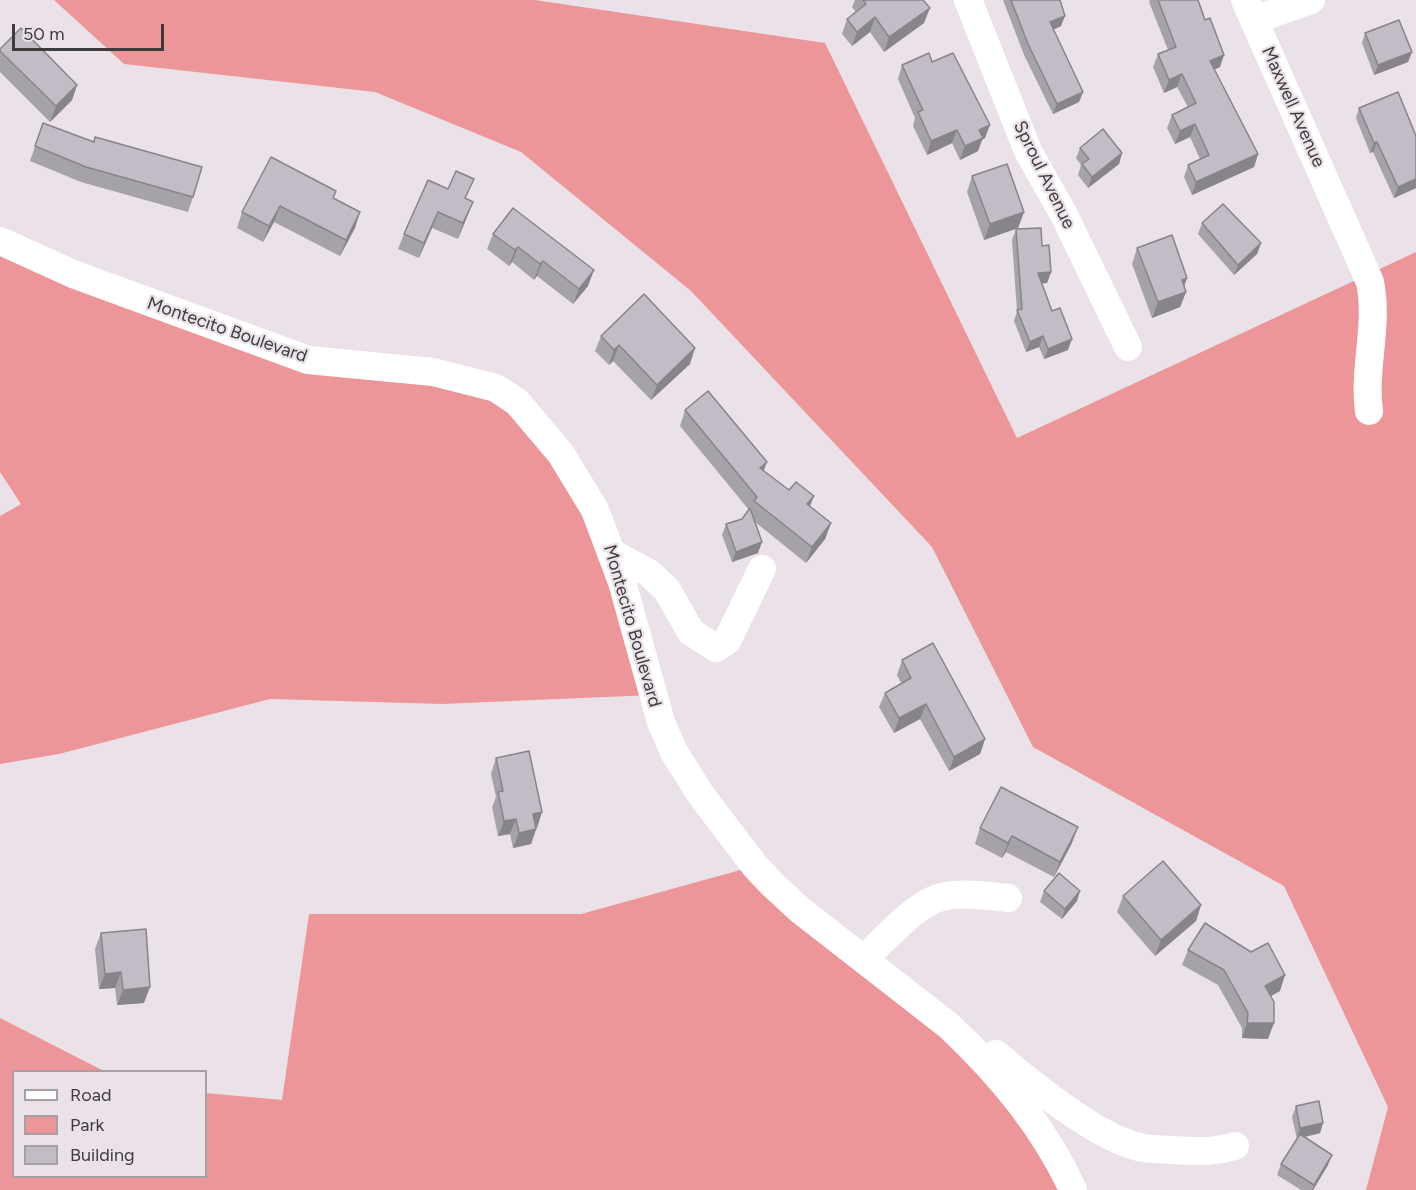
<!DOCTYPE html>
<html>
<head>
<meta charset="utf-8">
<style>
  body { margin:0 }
  #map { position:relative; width:1416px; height:1190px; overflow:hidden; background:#ebe2e9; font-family:Figtree,sans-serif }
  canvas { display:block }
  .legend { position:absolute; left:12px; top:1070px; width:195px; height:108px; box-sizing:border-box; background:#ebe2e9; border:2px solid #a69fa4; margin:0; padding:8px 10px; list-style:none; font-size:18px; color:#3e3b3d }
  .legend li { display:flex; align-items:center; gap:12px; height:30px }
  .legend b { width:30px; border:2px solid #a69fa4 }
  .scale { position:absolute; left:12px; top:24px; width:152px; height:27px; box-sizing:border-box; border:3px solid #3e3b3d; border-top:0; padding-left:8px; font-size:18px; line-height:21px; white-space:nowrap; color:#3e3b3d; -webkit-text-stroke:4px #ebe2e9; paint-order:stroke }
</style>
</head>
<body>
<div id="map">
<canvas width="1416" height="1190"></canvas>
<ul class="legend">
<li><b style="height:8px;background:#fff"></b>Road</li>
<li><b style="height:16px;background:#ed9699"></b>Park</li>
<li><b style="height:16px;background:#c1bcc5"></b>Building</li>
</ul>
<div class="scale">50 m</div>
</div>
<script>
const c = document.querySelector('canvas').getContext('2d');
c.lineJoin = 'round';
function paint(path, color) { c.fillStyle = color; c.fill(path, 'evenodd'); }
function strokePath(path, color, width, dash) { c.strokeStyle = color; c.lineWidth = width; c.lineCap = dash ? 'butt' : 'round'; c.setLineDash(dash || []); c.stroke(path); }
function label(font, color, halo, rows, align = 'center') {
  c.font = font + ' Figtree,sans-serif'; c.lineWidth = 4.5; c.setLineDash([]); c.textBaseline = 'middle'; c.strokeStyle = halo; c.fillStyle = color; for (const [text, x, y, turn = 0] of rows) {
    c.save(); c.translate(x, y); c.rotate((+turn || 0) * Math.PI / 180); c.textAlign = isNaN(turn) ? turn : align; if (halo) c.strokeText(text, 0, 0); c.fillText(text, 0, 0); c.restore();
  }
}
const green = new Path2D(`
  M 54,0 L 535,0 L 825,43 L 1017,438 L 1416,252 L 1416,1190 L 1366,1190 L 1388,1107 L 1284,886 L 1033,747 L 932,547 L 691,291 L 521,152 L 375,92 L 124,64 Z
  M 0,241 L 308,360 L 476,379 L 561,454 L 652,695 L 442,704 L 270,699 L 59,754 L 0,764 L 0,516 L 21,504 L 0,472 Z
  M 755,866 L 949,1026 L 1073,1190 L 0,1190 L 0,1018 L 104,1071 L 14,1072 L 14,1176 L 206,1176 L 206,1093 L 282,1100 L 309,914 L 581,914 Z`);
const minor = new Path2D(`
  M 968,0 L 1028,151 L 1064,215 L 1128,347
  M 1245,0 L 1370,282 C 1379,325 1363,368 1369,411
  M 1254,20 L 1311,0
  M 0,241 L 73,274 L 308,360 L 433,372 L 496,388 L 517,402 L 561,454 L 595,510 L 622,582 L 661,722 L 674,752 L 701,795 L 755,866 L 773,885 L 800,910 L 949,1026 C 998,1072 1045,1128 1073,1190
  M 612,553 L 649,573 L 667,590 L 691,632 L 716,648 L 727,641 L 762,569
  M 864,959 C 885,939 907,913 933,900 C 955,890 985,896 1008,898
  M 996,1054 C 1030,1083 1096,1137 1139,1147 C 1150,1150 1164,1149 1175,1150 C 1196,1152 1216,1152 1235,1146`);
const wall = new Path2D(`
  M 855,0 L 923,0 L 924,23 L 884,52 L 870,32 L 852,46 L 842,34 L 847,19 L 856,12 L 852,7 Z
  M 1003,0 L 1060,0 L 1061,26 L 1053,30 L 1083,92 L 1079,102 L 1053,114 L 1024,55 Z
  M 1150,0 L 1198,0 L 1220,67 L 1214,70 L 1258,154 L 1254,167 L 1192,195 L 1184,177 L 1188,165 L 1200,159 L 1190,137 L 1175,144 L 1167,128 L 1172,115 L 1188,107 L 1177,87 L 1164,93 L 1153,67 L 1158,54 L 1168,50 L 1149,2 Z
  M 1365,33 L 1412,52 L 1408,62 L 1374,75 L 1362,43 Z
  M 0,49 L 77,85 L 72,100 L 50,122 L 0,72 Z
  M 932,62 L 985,138 L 982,140 L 978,151 L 960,160 L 952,143 L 927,155 L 913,126 L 915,118 L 898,79 L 902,65 Z
  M 1359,108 L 1416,136 L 1416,188 L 1394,198 L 1373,152 L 1370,153 L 1356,118 Z
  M 43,123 L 193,197 L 188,212 L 81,182 L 30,161 Z
  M 1080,148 L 1122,153 L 1119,164 L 1088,188 L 1078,175 L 1081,165 L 1076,158 Z
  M 972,176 L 1024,212 L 1018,228 L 984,240 L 967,192 Z
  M 428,180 L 473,202 L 458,239 L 432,228 L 419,258 L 398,249 L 404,234 Z
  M 334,199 L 355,228 L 340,256 L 274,222 L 263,242 L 237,228 L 242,212 Z
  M 513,208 L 588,286 L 573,304 L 537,276 L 534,280 L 512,262 L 509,266 L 487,249 L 493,234 Z
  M 1202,223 L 1261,243 L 1257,254 L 1234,275 L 1198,234 Z
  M 1016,229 L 1042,246 L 1051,272 L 1047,283 L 1041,283 L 1068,350 L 1044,359 L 1039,347 L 1026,352 L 1014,321 L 1017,311 L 1012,240 Z
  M 1137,248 L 1186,292 L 1180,307 L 1152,318 L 1132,264 Z
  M 601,336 L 690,364 L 651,400 L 613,361 L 609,365 L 595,351 Z
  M 685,410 L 831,523 L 825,539 L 806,563 L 755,522 L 758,553 L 732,562 L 722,535 L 726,524 L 742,519 L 749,510 L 680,426 Z
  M 902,660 L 985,739 L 980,754 L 949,771 L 920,719 L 894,733 L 879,707 L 885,693 L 901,683 L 897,675 Z
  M 496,758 L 542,812 L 531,844 L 513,848 L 510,834 L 498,836 L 492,807 L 496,797 L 491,774 Z
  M 980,828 L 1072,843 L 1054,877 L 1006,852 L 1002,858 L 975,844 Z
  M 1044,891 L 1077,901 L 1062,919 L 1040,902 Z
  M 1123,896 L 1201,905 L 1196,921 L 1155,956 L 1117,912 Z
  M 101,933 L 144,1003 L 117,1005 L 115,988 L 99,989 L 95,949 Z
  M 1188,950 L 1280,991 L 1271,996 L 1268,1039 L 1242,1038 L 1242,1028 L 1218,985 L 1182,965 Z
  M 1296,1106 L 1323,1123 L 1320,1133 L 1304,1137 L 1328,1165 L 1313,1190 L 1301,1190 L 1277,1175 L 1281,1164 L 1298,1138 L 1297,1139 L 1292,1117 Z`);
const shadedWall = new Path2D(`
  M 930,8 L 924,23 L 884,52 L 889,37 Z
  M 1065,16 L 1061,26 L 1046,33 L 1050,22 Z
  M 875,17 L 870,32 L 852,46 L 857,32 Z
  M 1412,52 L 1408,62 L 1374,75 L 1378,65 Z
  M 1224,55 L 1220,67 L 1205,73 L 1210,61 Z
  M 1182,74 L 1177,87 L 1164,93 L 1169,80 Z
  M 77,85 L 72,100 L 50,122 L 56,106 Z
  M 1083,92 L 1079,102 L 1053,114 L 1057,104 Z
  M 1195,124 L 1190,137 L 1175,144 L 1180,131 Z
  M 990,125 L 985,138 L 982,140 L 978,151 L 960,160 L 965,146 L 979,130 Z
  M 957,130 L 952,143 L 927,155 L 931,141 Z
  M 1377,142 L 1373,152 L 1370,153 L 1374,143 Z
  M 1122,153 L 1119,164 L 1088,188 L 1092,177 Z
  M 1258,154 L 1254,167 L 1192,195 L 1196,182 Z
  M 1416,179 L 1416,188 L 1394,198 L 1398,187 Z
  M 473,202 L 467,217 L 458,239 L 463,223 Z
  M 280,206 L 274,222 L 263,242 L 269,226 Z
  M 360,212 L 355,228 L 340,256 L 346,240 Z
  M 438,212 L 432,228 L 419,258 L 424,243 Z
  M 1024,212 L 1018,228 L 984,240 L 990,224 Z
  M 1261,243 L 1257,254 L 1234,275 L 1238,265 Z
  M 518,247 L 512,262 L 509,266 L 515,250 Z
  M 543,261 L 537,276 L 534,280 L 540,264 Z
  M 594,270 L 588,286 L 573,304 L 579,289 Z
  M 1051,272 L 1047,283 L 1034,284 L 1038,273 Z
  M 1187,278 L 1182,293 L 1186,292 L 1180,307 L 1152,318 L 1158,302 L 1182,280 Z
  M 1043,336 L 1039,347 L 1026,352 L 1030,342 Z
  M 1072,339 L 1068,350 L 1044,359 L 1048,349 Z
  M 619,345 L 613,361 L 609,365 L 614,350 Z
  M 695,348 L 690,364 L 651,400 L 657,385 Z
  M 767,462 L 761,478 L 760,468 Z
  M 814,496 L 808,511 L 807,504 Z
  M 831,523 L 825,539 L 806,563 L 812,547 Z
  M 762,542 L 758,553 L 732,562 L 736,552 Z
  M 926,704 L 920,719 L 894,733 L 899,718 Z
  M 985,739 L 980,754 L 949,771 L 954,757 Z
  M 542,812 L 537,828 L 533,814 Z
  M 516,819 L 510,834 L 498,836 L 504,821 Z
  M 1078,827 L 1072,843 L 1054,877 L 1060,862 Z
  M 536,829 L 531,844 L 513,848 L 519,833 Z
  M 1012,836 L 1006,852 L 1002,858 L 1008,843 Z
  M 1080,891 L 1077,901 L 1062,919 L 1065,909 Z
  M 1201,905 L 1196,921 L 1155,956 L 1161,940 Z
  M 121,972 L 115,988 L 99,989 L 105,974 Z
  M 1285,975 L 1280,991 L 1260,1002 L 1265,986 Z
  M 150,987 L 144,1003 L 117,1005 L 123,990 Z
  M 1247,1023 L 1274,1023 L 1268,1039 L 1242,1038 Z
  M 1323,1123 L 1320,1133 L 1297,1139 L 1300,1128 Z
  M 1332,1155 L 1328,1165 L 1313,1190 L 1312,1190 L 1314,1185 Z`);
const building = new Path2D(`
  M 863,0 L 923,0 L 930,8 L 889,37 L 875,17 L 857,32 L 847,19 L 866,4 Z
  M 1011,0 L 1060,0 L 1065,16 L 1050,22 L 1083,92 L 1057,104 L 1028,44 Z
  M 1158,0 L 1198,0 L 1205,20 L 1210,18 L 1224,55 L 1210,61 L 1258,154 L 1196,182 L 1188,165 L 1209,155 L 1195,124 L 1180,131 L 1172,115 L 1196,103 L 1182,74 L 1169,80 L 1158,54 L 1176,47 Z
  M 1399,20 L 1412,52 L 1378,65 L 1365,33 Z
  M 21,28 L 77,85 L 56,106 L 0,51 L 0,49 Z
  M 929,53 L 932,62 L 953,53 L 990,125 L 979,130 L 983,138 L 965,146 L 957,130 L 931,141 L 918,112 L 923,110 L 902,65 Z
  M 1398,92 L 1416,136 L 1416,179 L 1398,187 L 1377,142 L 1374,143 L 1359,108 Z
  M 43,123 L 94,142 L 95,137 L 202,167 L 193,197 L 86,167 L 35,146 Z
  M 1103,129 L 1122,153 L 1092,177 L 1082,164 L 1089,159 L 1080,148 Z
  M 271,157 L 336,191 L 333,198 L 360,212 L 346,240 L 280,206 L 269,226 L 242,212 Z
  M 1007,164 L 1024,212 L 990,224 L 972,176 Z
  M 456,171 L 474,179 L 465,198 L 473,202 L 463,223 L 438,212 L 424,243 L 404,234 L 428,180 L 448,189 Z
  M 1223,204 L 1261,243 L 1238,265 L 1202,223 Z
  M 513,208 L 594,270 L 579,289 L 543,261 L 540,264 L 518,247 L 515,250 L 493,234 Z
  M 1041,228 L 1042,246 L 1049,245 L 1051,272 L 1038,273 L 1052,311 L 1060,308 L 1072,339 L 1048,349 L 1043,336 L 1030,342 L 1017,310 L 1022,309 L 1016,229 Z
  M 1172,235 L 1187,278 L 1182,280 L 1186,292 L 1158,302 L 1137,248 Z
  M 644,294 L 695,348 L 657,385 L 619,345 L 614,350 L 601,336 Z
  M 708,391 L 767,462 L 760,468 L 789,490 L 796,482 L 814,496 L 807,504 L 831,523 L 812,547 L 754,501 L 757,497 L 685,410 Z
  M 750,508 L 762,542 L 736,552 L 726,524 L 742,519 Z
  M 933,643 L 985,739 L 954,757 L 926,704 L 899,718 L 885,693 L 911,678 L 902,660 Z
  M 529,751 L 542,812 L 533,814 L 536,829 L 519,833 L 516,819 L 504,821 L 498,792 L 503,791 L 496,758 Z
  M 1001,787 L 1078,827 L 1060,862 L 1012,836 L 1008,843 L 980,828 Z
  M 1163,861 L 1201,905 L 1161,940 L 1123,896 Z
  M 1059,873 L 1080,891 L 1065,909 L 1044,891 Z
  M 1205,923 L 1251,952 L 1268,943 L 1285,975 L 1265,986 L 1274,1002 L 1274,1023 L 1247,1023 L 1248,1013 L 1224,970 L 1188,950 Z
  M 146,929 L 150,987 L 123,990 L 121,972 L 105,974 L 101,933 Z
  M 1319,1101 L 1323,1123 L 1300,1128 L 1296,1106 Z
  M 1300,1134 L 1332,1155 L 1314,1185 L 1281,1164 Z`);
const streetNames = [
  ["Maxwell Avenue",1293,107,66],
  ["Sproul Avenue",1044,175,64],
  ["Montecito Boulevard",227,330,19],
  ["Montecito Boulevard",632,626,74]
];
paint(green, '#ed9699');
strokePath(minor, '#fff', 28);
paint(wall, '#a6a2a9');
paint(shadedWall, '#87848a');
paint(building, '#c1bcc5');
strokePath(building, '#87848a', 1.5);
label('18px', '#3e3b3d', '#ebe2e9', streetNames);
</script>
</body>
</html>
